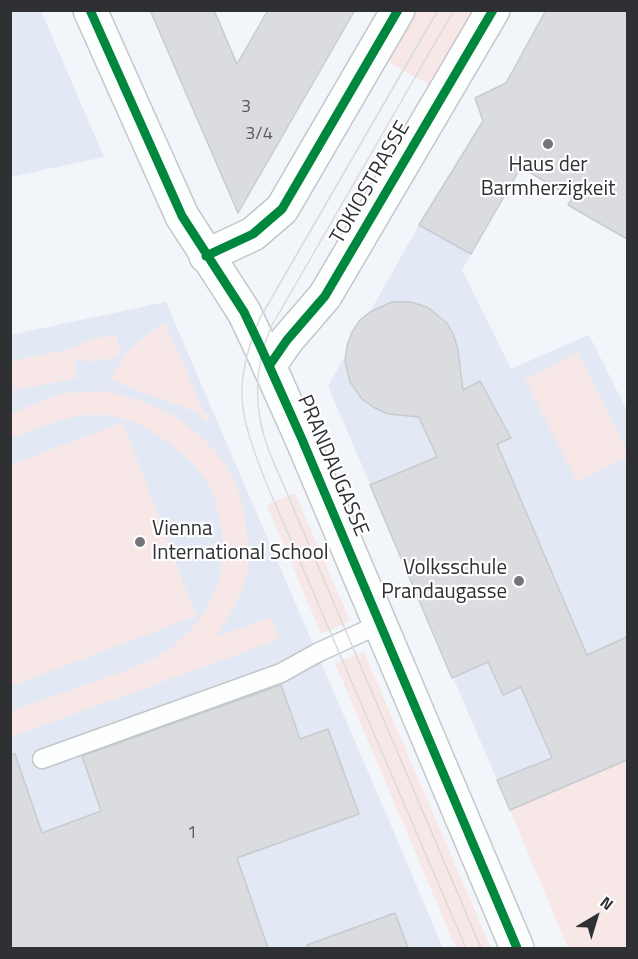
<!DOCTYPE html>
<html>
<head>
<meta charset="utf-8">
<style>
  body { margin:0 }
  #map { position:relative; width:638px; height:959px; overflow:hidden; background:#f2f5fa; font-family:"Titillium Web",sans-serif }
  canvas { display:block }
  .frame { position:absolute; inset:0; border:12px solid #2e3034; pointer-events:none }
  .north { position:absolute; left:566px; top:887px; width:60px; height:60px; -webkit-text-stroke:4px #fff; paint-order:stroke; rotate:38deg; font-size:16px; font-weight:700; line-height:24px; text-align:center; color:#2e3034 }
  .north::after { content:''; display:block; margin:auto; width:21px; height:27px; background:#2e3034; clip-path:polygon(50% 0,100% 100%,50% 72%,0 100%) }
</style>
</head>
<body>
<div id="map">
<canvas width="638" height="959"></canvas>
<div class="frame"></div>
<div class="north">N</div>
</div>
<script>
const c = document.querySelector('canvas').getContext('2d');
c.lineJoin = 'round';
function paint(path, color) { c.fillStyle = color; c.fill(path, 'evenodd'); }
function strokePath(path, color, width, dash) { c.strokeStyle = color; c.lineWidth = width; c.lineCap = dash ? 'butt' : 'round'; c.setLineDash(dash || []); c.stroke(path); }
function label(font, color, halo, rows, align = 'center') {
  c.font = font + ' "Titillium Web",sans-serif'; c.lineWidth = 4.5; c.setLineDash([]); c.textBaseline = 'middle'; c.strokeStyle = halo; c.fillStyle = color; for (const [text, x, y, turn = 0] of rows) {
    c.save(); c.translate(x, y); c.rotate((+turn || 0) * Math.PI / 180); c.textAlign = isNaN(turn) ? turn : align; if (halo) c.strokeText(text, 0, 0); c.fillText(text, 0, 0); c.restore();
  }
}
const built = new Path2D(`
  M 10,11 L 41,11 L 104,157 L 11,177 Z
  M 419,225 L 471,254 L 462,270 L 511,369 L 589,335 L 627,411 L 627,760 L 510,810 L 328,386 Z
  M 166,302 L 384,809 L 443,948 L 11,948 L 10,335 Z`);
const green = new Path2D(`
  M 414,11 L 478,11 L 433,87 L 385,60 Z
  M 165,323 L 204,412 L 210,415 L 207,421 L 203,420 L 201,414 L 110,380 C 122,354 140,337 165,323 Z
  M 116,334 L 121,356 L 94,362 L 74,358 L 77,378 L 11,391 L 11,361 L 71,349 L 88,340 Z
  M 578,352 L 627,451 L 628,457 L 577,482 L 525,379 Z
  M 106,391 C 127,397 148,402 167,412 C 195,426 223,456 236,484 C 244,503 250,546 248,566 C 245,592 229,614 217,637 L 271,617 L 280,639 L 11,737 L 11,711 C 41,701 71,690 101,679 C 128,669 156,662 178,642 C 216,609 231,565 219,516 C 217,509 216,500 213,494 C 203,472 185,454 165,440 C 148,427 124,416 102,415 C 70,413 41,427 11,438 L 11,413 L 64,393 Z
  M 123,422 L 196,616 L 11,686 L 11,465 Z
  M 295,493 L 350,621 L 321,634 L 267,505 Z
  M 364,652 L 491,948 L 456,948 L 335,663 Z
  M 627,760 L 627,948 L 568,948 L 510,810 Z`);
const building = new Path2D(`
  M 150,10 L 214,10 L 237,64 L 268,10 L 355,10 L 238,213 Z
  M 546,10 L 627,10 L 627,239 L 568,205 L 572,198 L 521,167 L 471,254 L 419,225 L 483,121 L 475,98 L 506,83 Z
  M 392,302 L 410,302 L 427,307 L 447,323 L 454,336 L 458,350 L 463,390 L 480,381 L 511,438 L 497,444 L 587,655 L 627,637 L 627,760 L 510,810 L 497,780 L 552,758 L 521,687 L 503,695 L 488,662 L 452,678 L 370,485 L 437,457 L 419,417 L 388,414 L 373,407 L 362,399 L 350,382 L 345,361 L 347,346 L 352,332 L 360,320 L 370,312 Z
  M 281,685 L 300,739 L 328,729 L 359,814 L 237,858 L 268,948 L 10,948 L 10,755 L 15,754 L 42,833 L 101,811 L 82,756 Z
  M 395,913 L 408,948 L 307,948 L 307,945 Z`);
const service = new Path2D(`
  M 42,759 L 281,673 L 317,653 L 380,624`);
const minor = new Path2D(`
  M 90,10 L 182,216 L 244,312 L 262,350 L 301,437 L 517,948
  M 206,256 L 253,234 L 282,209 L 398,10
  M 269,366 L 287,340 L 325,296 L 493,10`);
const tram = new Path2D(`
  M 438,10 L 260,318 C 232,387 239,413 265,480 L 466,948
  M 454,10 L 271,327 C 253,369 253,409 269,451 L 481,948`);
const cycleway = new Path2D(`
  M 90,10 L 182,216 L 244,312 L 262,350 L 301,437 L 517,948
  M 206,256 L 253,234 L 282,209 L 398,10
  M 269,366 L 287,340 L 325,296 L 493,10`);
const markers = [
  [548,144,6,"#737579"],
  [140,542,6,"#737579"],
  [519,581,6,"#737579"]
];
const numberNames = [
  ["3",246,108],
  ["3/4",259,135],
  ["1",192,834]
];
const poiNames = [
  ["Haus der",548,166],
  ["Barmherzigkeit",548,190],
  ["Vienna",152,530,"left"],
  ["International School",152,554,"left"],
  ["Volksschule",507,569,"right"],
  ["Prandaugasse",507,593,"right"]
];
const streetNames = [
  ["TOKIOSTRASSE",371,183,-60],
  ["PRANDAUGASSE",332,466,67]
];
paint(built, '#e2e9f4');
paint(green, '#f7e8e7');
paint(building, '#dadce0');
strokePath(building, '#c8cbcf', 1.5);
strokePath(service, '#c3c6ca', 21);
strokePath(minor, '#c3c6ca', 36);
strokePath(service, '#fdfefe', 18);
strokePath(minor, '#fdfefe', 33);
strokePath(tram, '#d8dadb', 1.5);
strokePath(cycleway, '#00873e', 9);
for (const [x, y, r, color] of markers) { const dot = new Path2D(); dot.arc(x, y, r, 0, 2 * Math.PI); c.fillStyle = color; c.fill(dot); strokePath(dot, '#fff', 2); }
label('18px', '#5a5c60', null, numberNames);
label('21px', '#2e3034', '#fff', poiNames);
label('21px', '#2e3034', '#fff', streetNames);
</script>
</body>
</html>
